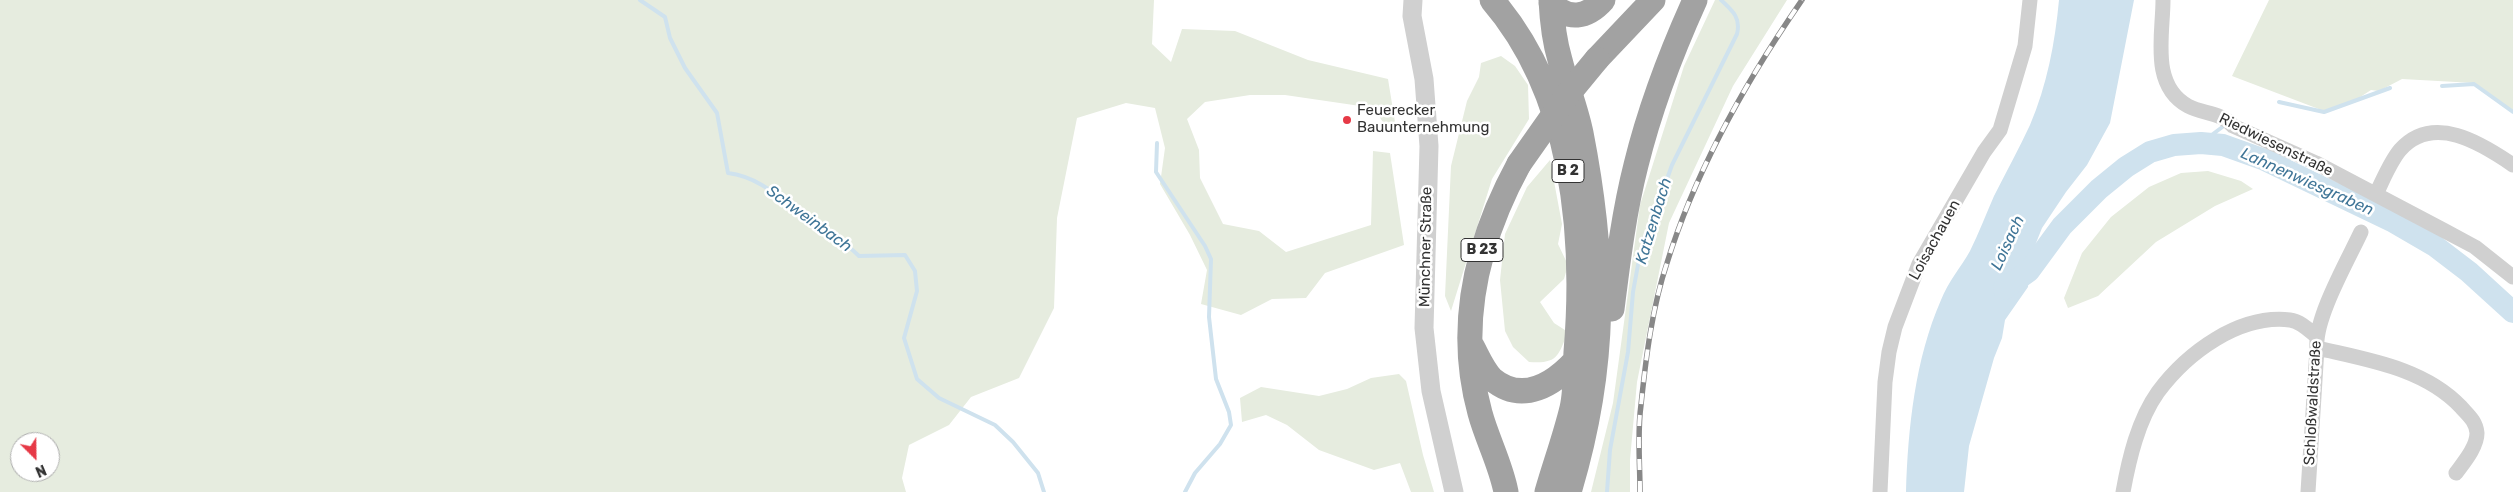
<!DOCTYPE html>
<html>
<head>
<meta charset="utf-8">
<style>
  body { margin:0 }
  #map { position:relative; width:2513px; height:492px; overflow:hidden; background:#fff; font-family:Rubik,sans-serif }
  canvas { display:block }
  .north { position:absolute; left:10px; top:432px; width:50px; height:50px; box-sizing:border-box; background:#fff; border:1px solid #adadad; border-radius:50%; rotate:157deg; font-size:14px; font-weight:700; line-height:20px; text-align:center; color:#333 }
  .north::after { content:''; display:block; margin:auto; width:18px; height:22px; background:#e63946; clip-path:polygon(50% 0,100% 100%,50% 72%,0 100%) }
</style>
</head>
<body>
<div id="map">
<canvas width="2513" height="492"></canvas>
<div class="north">N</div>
</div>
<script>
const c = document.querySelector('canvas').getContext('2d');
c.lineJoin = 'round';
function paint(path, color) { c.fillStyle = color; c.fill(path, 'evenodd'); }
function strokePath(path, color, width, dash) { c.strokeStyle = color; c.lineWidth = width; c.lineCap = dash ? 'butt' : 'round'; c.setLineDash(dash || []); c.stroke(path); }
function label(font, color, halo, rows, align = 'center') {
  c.font = font + ' Rubik,sans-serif'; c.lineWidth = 5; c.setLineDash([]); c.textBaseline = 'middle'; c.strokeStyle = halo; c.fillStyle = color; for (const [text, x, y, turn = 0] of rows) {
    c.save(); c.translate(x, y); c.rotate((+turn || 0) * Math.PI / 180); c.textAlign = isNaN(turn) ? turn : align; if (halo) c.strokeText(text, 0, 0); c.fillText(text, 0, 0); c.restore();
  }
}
const green = new Path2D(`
  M 0,0 L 1154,0 L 1152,44 L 1171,62 L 1182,29 L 1235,31 L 1308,60 L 1388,79 L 1395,122 L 1384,124 L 1374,108 L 1285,95 L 1250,95 L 1205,102 L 1187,119 L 1199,150 L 1200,178 L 1223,224 L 1259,231 L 1286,252 L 1371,225 L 1373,151 L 1390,153 L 1404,245 L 1325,273 L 1306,298 L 1272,299 L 1241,315 L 1201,304 L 1207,270 L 1190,235 L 1160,184 L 1165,148 L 1155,108 L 1126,103 L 1077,118 L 1057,218 L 1054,308 L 1019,378 L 971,397 L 949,425 L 909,445 L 902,478 L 906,492 L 0,492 ZM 20,442 L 50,442 L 50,472 L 20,472 Z
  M 1715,0 L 1787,0 L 1733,86 L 1669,223 L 1637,382 L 1630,460 L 1630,492 L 1591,492 L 1613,403 L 1640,205 L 1684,66 Z
  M 2269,0 L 2513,0 L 2513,111 L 2474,83 L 2402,79 L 2379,91 L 2371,90 L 2351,103 L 2324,111 L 2232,76 Z
  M 1501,56 L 1515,66 L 1528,85 L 1529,119 L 1492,179 L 1451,311 L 1445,296 L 1451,166 L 1467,101 L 1479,77 L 1481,63 Z
  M 1550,160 L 1562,224 L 1558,244 L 1568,265 L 1564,279 L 1540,302 L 1554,323 L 1568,332 C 1558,356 1558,364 1529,362 L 1513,347 L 1505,331 L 1500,280 L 1505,234 L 1527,187 Z
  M 2208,171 L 2241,181 L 2253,189 L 2215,206 L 2156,242 L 2098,296 L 2068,308 L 2064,298 L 2082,253 L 2111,217 L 2149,187 L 2181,173 Z
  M 1399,374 L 1406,381 L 1423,455 L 1434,492 L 1411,492 L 1400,463 L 1374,470 L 1319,450 L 1287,425 L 1266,415 L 1242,422 L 1240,398 L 1261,387 L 1319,396 L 1347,389 L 1371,378 Z`);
const water = new Path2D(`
  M 2059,0 L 2134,0 L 2110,123 L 2087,165 L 2066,192 L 2042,228 L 2030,258 L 2028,287 L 2005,320 L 2002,338 L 1994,358 L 1969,446 L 1964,492 L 1906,492 C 1908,428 1915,359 1941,300 C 1948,282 1961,267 1970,251 C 1979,233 1986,214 1994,196 C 2006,172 2019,149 2030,125 C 2047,85 2055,43 2059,0 Z`);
const stream = new Path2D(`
  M 640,0 L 665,17 L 670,38 L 685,68 L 717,113 L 728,173 C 761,177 783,201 810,220 C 827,232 844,241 859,256 L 905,255 L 915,271 L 917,291 L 904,338 L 917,379 L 939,398 L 995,425 L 1013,442 L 1038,473 L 1044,492
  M 2442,86 L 2474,84 L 2513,112
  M 2279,102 L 2324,112 L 2390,88
  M 1157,143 L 1156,172 L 1205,246 L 1211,259 L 1209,317 L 1216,379 L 1229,412 L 1231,425 L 1220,444 L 1195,473 L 1185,492
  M 2201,143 L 2225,125
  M 1607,492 L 1610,450 L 1628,352 L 1633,292 L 1640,254 L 1672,165 L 1737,34 C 1741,18 1733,11 1721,0`);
const river = new Path2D(`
  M 2004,289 L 2029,271 L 2062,226 L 2099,189 L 2126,167 L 2150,152 L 2174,145 L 2201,143 L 2223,145 L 2265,160 L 2392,221 L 2435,246 L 2469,272 L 2513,312`);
const minor = new Path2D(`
  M 2163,0 C 2163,35 2150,85 2188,106 C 2203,114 2221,112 2233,126 L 2316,163 L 2445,231 L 2475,247 L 2513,277
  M 2376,194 C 2383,180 2390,162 2400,150 C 2433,113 2481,143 2513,165
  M 2317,348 C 2368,360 2424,368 2461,407 C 2468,415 2476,421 2477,433 C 2477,447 2464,462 2456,473
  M 1880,492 L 1885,382 L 1889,352 L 1895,327 L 1919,264 L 1984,152 L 2000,130 L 2025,46 L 2030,0
  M 2123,492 C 2129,459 2138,420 2158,392 C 2187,353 2239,314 2290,320 C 2300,321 2309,330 2316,336
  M 2308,492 L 2317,348 C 2314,319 2348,260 2361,232`);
const tertiary = new Path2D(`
  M 1413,0 L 1412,16 L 1424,79 L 1429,146 L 1424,328 L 1431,391 L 1454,492`);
const trunk = new Path2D(`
  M 1492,0 C 1573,94 1586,233 1576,352 C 1575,370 1576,391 1572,408 C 1565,437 1555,464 1547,492
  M 1551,0 C 1552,21 1554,40 1560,60 C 1566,84 1576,108 1581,133 C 1606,261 1607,366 1569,492
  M 1551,3 C 1568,21 1587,18 1603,0
  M 1597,59 L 1653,0
  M 1612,309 C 1618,261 1624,212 1636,165 C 1650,108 1671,53 1695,0
  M 1472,346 C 1478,357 1483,370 1492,379 C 1523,405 1554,384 1576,360
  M 1506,492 C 1501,465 1487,439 1480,413 C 1456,326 1477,241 1519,164`);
const rail = new Path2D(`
  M 1640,492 C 1640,463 1637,433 1641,405 C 1646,357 1652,308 1667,263 C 1696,169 1746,81 1802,0`);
const trunkBridge = new Path2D(`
  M 1519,164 L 1569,93 L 1597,59`);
const markers = [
  [1347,120,5,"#e63946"]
];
const shields = [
  [1568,171,32],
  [1482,250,42]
];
const shieldNames = [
  ["B 2",1568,171],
  ["B 23",1482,250]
];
const poiNames = [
  ["Feuerecker",1357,111],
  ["Bauunternehmung",1357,128]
];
const streetNames = [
  ["Riedwiesenstraße",2276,145,26],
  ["Loisachauen",1935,240,-61],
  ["Münchner Straße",1426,247,-89],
  ["Schloßwaldstraße",2313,403,-87]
];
const waterNames = [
  ["Lahnenwiesgraben",2307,182,24],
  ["Schweinbach",809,219,36],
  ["Katzenbach",1654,221,-73],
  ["Loisach",2008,243,-65]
];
paint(green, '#e6ecdf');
paint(water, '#cfe2ee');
strokePath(stream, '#cfe2ee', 4);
strokePath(river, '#cfe2ee', 22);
strokePath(minor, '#d0d0d0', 15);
strokePath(tertiary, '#d0d0d0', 19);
strokePath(trunk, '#a2a2a2', 25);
strokePath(rail, '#888', 5.5);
strokePath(rail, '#fff', 4, [11]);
strokePath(trunkBridge, '#a2a2a2', 25);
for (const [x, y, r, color] of markers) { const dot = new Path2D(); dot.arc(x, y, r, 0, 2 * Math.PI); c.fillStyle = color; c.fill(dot); strokePath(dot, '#fff', 2); }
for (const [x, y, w] of shields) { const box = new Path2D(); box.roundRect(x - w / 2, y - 11.5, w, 23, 4); c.fillStyle = '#fff'; c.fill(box); strokePath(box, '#333', 1); }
label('bold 14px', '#333', null, shieldNames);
label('15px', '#333', '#fff', poiNames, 'left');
label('15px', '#333', '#fff', streetNames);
label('italic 16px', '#3f7597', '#fff', waterNames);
</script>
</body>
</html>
